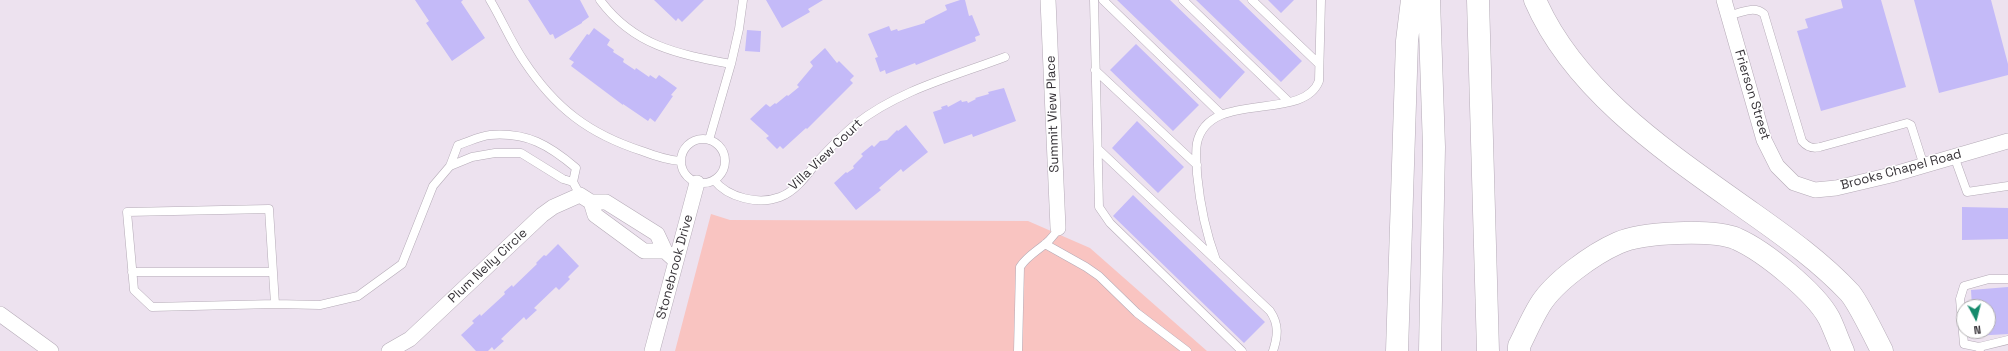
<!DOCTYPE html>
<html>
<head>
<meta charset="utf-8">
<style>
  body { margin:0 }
  #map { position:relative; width:2008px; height:351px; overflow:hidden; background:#ede2ef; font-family:"Space Grotesk",sans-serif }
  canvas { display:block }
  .north { position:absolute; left:1956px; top:299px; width:40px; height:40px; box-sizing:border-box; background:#fff; border:1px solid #afadaf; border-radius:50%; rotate:173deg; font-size:11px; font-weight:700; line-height:16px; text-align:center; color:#363237 }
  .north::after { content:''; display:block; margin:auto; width:14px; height:18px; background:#158a6c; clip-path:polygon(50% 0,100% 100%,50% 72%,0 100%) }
</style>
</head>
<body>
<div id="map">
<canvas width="2008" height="351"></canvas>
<div class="north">N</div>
</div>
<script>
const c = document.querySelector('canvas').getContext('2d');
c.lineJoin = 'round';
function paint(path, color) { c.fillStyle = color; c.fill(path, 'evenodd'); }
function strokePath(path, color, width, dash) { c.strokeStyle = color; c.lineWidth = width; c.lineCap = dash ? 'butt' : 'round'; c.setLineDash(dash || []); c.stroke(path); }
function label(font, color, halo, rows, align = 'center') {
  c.font = font + ' "Space Grotesk",sans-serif'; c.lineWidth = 3; c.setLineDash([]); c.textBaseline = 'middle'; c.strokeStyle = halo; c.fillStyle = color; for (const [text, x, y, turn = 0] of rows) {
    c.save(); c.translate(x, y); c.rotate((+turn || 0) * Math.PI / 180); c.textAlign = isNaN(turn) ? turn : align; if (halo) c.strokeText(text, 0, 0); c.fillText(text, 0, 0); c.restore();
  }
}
const green = new Path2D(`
  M 711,214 L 730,220 L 1028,221 L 1090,248 L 1207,351 L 675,351 Z`);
const building = new Path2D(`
  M 415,0 L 463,0 L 461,2 L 485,38 L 452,61 L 426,23 L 429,21 Z
  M 528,0 L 580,0 L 589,17 L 582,22 L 582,23 L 555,39 L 553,34 L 550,35 Z
  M 654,0 L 704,0 L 682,22 L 678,18 L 676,21 Z
  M 766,0 L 823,0 L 808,9 L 810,12 L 782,28 Z
  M 960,0 L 965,0 L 969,16 L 972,15 L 980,35 L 975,37 L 976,41 L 916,65 L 915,63 L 886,74 L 885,70 L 880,72 L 875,58 L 878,57 L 868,34 L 889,26 L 891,31 L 897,29 L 898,31 L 925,23 L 925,21 L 947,10 L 945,5 Z
  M 1117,0 L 1170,0 L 1245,72 L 1220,99 Z
  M 1196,0 L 1239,0 L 1302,61 L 1281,82 Z
  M 1268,0 L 1294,0 L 1281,13 Z
  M 1841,0 L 1881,0 L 1906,87 L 1821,111 L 1797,31 L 1808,28 L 1805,19 L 1843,8 Z
  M 1914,0 L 1991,0 L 2008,64 L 2008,75 L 1939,93 Z
  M 594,28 L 610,40 L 607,45 L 614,50 L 613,52 L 624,59 L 623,62 L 635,70 L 636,68 L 649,77 L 650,75 L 656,79 L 659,75 L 677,88 L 671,95 L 673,96 L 655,122 L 650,118 L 648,121 L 623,104 L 623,105 L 571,66 L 574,62 L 569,59 L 587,34 L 589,35 Z
  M 747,30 L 761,31 L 760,52 L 745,51 Z
  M 1136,44 L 1199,105 L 1173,131 L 1110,70 Z
  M 825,48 L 837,63 L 839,61 L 854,76 L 850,80 L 853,83 L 807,129 L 806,128 L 783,149 L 780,146 L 777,149 L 766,138 L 769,136 L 750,119 L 766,104 L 770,107 L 775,103 L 776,104 L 787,95 L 788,96 L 799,87 L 797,85 L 813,66 L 810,62 Z
  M 1004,88 L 1016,121 L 973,137 L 972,134 L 944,144 L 933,112 L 942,109 L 941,107 L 947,105 L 948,107 L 961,100 L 962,102 L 967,101 L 968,103 L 976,99 L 975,98 L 989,94 L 988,92 Z
  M 1137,121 L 1184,167 L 1158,193 L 1112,148 Z
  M 906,125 L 928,152 L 903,172 L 901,169 L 879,188 L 881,190 L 856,210 L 834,183 L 846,172 L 847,173 L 854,168 L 853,166 L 863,156 L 861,154 L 872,145 L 874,147 L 880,141 L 887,140 L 897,130 L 898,131 Z
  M 1133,195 L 1265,322 L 1244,343 L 1113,216 Z
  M 1962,207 L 2008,208 L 2008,239 L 1962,240 Z
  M 558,244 L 579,266 L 568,277 L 570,279 L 559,290 L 556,287 L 534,308 L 537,310 L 526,320 L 524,317 L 501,339 L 504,341 L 494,350 L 492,347 L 488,351 L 476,351 L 461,335 L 474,323 L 472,321 L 480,314 L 481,316 L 505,294 L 504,292 L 512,285 L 513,287 L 537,264 L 536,263 L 544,255 L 546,256 Z
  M 2008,287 L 2008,334 L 1974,336 L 1974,331 L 1988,331 L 1988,307 L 1972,307 L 1971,290 Z`);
const lane = new Path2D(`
  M 490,0 C 502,20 511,42 524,61 C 555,108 589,134 642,151 C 655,156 667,160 680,161
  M 600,0 C 634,46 678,54 731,64
  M 1094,0 L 1099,207 L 1110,223 L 1242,351
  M 1103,0 L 1221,114
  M 1183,0 L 1288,101
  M 1252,0 L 1319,64
  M 1728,16 C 1740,13 1754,5 1764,14 L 1802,141 C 1807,147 1812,149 1820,147 L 1907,123 L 1911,125 L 1924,166
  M 1095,70 L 1197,165
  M681 161a22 22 0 1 1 44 0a22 22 0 1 1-44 0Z
  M 709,140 L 731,64 L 739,29 L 743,0
  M 1098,149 L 1270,311 C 1279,324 1278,336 1273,351
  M 1954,156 L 1967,192 L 2008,186
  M 450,166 L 472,157 L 495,153 L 521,153 L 563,179 L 573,182
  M 714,180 C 728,198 759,205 780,197 C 796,191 807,175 817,162 C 829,149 842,135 856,124 C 899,90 955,76 1005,57
  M 1045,244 L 1086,267 L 1099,276 L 1137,313 L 1187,351
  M 1216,260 C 1205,231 1200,205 1197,174 C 1197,164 1195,153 1197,143 C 1209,88 1303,123 1319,81 L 1321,0
  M 132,272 L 273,272
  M 275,304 L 269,209 L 127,212 L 134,290 L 152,307 L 275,304 L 320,305 L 358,296 L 402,264 L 433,186 L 450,166 L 458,145 C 468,142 480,136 490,135 C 527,132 549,145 576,168 L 573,182 L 580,195
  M 1979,347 L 1964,344 L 1960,299 L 1964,286 L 1989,279 L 2008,279
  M 1018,351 L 1020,267 C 1030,251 1050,246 1058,228
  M 1980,351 L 1979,347 L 2008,340`);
const street = new Path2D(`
  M 1048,0 L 1058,228
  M 1724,0 L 1764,140 L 1777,166 L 1794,183 L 1815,190 L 1836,188 L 1891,175 L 2008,141
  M 591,202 L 595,215 L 644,251 L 665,251
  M 0,314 L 51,351
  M 389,351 L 410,339 L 542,215 L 553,207 L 580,195 L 591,202 L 606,202 L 657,234 L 665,251 L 676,261
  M 652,351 L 697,183`);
const highway = new Path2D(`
  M 1429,0 L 1434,147 L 1430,351
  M 1478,0 L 1488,351
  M 1535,0 C 1575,93 1672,156 1752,213 C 1786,237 1821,262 1850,293 C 1859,304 1875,337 1882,351
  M 1397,351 L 1407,41 L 1412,0
  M 1519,351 L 1519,346 C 1526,332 1532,318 1540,305 C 1554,282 1593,254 1618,243 C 1642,232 1713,229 1737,239 C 1764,251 1815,292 1829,318 C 1834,328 1838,340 1843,351`);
const streetNames = [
  ["Frierson Street",1752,95,73],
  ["Summit View Place",1053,114,-92],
  ["Villa View Court",826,155,-44],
  ["Brooks Chapel Road",1901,170,-15],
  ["Plum Nelly Circle",488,266,-43],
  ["Stonebrook Drive",675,267,-75]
];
paint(green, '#f9c4c1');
paint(building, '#c4baf8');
strokePath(lane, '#b5abb7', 9);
strokePath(street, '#b5abb7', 16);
strokePath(highway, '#b5abb7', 23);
strokePath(lane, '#fff', 8);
strokePath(street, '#fff', 15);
strokePath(highway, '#fff', 22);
label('13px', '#363237', '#fff', streetNames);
</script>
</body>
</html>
